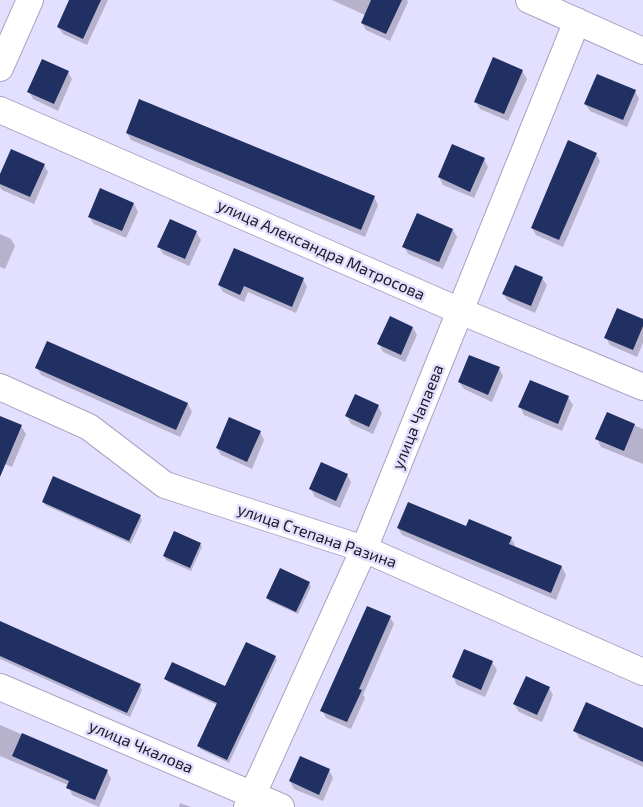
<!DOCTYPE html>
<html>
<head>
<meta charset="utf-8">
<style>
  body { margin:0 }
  canvas { display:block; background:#e3dfff }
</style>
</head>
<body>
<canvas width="643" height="807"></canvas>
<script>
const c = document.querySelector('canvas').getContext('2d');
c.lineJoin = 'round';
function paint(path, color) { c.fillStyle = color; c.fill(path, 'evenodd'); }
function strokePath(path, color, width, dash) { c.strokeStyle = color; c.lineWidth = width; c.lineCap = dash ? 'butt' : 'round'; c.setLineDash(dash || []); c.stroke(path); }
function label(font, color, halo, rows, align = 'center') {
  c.font = font + ' "Exo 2",sans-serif'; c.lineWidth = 5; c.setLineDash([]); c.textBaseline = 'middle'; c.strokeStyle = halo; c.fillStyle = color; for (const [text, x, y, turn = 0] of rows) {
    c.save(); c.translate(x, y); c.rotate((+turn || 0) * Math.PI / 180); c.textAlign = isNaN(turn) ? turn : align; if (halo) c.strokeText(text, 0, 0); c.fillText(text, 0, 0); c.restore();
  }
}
const shadow = new Path2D(`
  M 70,0 L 108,0 L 87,45 L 63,34 L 58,27 Z
  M 332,0 L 407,0 L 408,2 L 390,41 L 366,30 L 362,23 L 365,15 Z
  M 522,71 L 527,79 L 508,121 L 480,109 L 475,101 Z
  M 68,72 L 72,79 L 58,111 L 33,99 L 29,92 Z
  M 635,91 L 639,99 L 627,127 L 590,111 L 585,104 Z
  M 127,133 L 374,197 L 378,205 L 365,237 L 131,140 Z
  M 596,154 L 600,161 L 563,247 L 536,235 L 532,228 Z
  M 484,159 L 488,167 L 474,198 L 443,185 L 439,177 Z
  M 44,165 L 48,172 L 34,204 L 2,190 L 0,187 L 0,177 Z
  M 101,190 L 134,204 L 138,212 L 126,238 L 94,224 L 89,217 Z
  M 453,230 L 457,237 L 443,269 L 408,254 L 404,246 Z
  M 196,232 L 201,240 L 189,266 L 163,254 L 159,247 Z
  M 0,234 L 11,239 L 15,246 L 5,269 L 0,267 Z
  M 542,278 L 547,285 L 535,313 L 508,301 L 503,294 Z
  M 303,279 L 307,287 L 296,313 L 248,292 L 244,302 L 223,292 L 219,285 Z
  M 643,321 L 643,343 L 637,357 L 610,345 L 606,338 Z
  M 413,328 L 417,335 L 405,362 L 383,352 L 379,344 Z
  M 48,342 L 188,404 L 192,412 L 180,437 L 41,375 L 37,368 Z
  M 499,368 L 503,376 L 492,402 L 464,389 L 459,382 Z
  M 568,397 L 573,405 L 562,431 L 524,415 L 520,407 Z
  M 378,406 L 382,413 L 373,434 L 351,424 L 347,416 Z
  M 607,414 L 643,429 L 643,464 L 601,447 L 597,439 Z
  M 0,417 L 21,426 L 26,434 L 12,467 L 0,462 Z
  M 260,432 L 264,440 L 252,469 L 221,455 L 217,448 Z
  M 347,475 L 351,482 L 340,508 L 315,497 L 311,489 Z
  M 43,502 L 140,516 L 142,520 L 131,544 L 45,505 Z
  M 398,528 L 467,528 L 511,538 L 515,545 L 514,548 L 562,567 L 566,575 L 556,600 L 402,535 Z
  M 200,544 L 202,547 L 191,571 L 166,560 L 164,556 Z
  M 309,583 L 311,587 L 298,614 L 269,601 L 267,598 Z
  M 390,617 L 394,624 L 363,695 L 365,698 L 351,729 L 326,718 L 322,710 Z
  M 0,623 L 140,685 L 142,690 L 130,717 L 0,659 Z
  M 275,657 L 277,660 L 229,763 L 200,749 L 199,746 L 217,705 L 168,682 L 166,679 L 225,687 Z
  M 492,662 L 497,670 L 485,697 L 457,685 L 453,677 Z
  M 549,688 L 553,695 L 542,722 L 519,712 L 514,704 Z
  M 0,725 L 107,771 L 111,779 L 99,807 L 72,795 L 68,785 L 0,756 Z
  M 643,729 L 643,767 L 579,738 L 575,731 Z
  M 329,770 L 333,778 L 323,801 L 294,789 L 290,781 Z
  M 180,803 L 191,807 L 179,807 Z`);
const building = new Path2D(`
  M 69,0 L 101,0 L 83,39 L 57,27 Z
  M 371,0 L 402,0 L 386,34 L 361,23 Z
  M 493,57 L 523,70 L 504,114 L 474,102 Z
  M 42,59 L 69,71 L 54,104 L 27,92 Z
  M 597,74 L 636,90 L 623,120 L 584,104 Z
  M 139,99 L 375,196 L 361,230 L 126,133 Z
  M 568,140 L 597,153 L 559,240 L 531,228 Z
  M 452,144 L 485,158 L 470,192 L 438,177 Z
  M 11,149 L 45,164 L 30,197 L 0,184 L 0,174 Z
  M 100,188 L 134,203 L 122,231 L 88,217 Z
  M 417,213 L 453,229 L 439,262 L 402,247 Z
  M 170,219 L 197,231 L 185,259 L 157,247 Z
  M 234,248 L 304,278 L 292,307 L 244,286 L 240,295 L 218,285 Z
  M 515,265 L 543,277 L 531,306 L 502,294 Z
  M 617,308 L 643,319 L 643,326 L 633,350 L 604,338 Z
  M 390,316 L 413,327 L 401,355 L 377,344 Z
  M 47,341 L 188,403 L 176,430 L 35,368 Z
  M 469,355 L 500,367 L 488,395 L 458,382 Z
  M 530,380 L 569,396 L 558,424 L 518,407 Z
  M 355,394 L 379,405 L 369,427 L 345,416 Z
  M 607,412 L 635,424 L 624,451 L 595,439 Z
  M 0,416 L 22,425 L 0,477 Z
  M 229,417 L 261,431 L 247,462 L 216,448 Z
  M 321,462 L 348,474 L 336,501 L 309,489 Z
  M 53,476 L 141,515 L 129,541 L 42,502 Z
  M 408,502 L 466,526 L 469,519 L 512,537 L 509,544 L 562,566 L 551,593 L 397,528 Z
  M 174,531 L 201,543 L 190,568 L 163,556 Z
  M 280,568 L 310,582 L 296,612 L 266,598 Z
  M 367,606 L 391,616 L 359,689 L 362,690 L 347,722 L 320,711 Z
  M 0,621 L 141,684 L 127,713 L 0,656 Z
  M 246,642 L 276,656 L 227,760 L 197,746 L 217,703 L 164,679 L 172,662 L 225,686 Z
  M 464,649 L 493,661 L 481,690 L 452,677 Z
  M 526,676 L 550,687 L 537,715 L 513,704 Z
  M 586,702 L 643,728 L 643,762 L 573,731 Z
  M 22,733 L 108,770 L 95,800 L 66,788 L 69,781 L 12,756 Z
  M 300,756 L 330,769 L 319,795 L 289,781 Z`);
const minor = new Path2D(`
  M 529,0 L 643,51
  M 0,68 L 30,0
  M 0,110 L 460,311 L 643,387
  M 0,387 L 89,427 L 165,485 L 364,549 L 643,672
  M 0,687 L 281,807
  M 247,807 L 364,549 L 577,21`);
const streetNames = [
  ["улица Александра Матросова",321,250,24],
  ["улица Чапаева",418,417,-68],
  ["улица Степана Разина",317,536,19],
  ["улица Чкалова",141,747,23]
];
paint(shadow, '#0003');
paint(building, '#203062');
strokePath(minor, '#a8a4c3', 28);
strokePath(minor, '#fff', 26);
label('16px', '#1b1924', '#e3dfff', streetNames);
</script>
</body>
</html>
